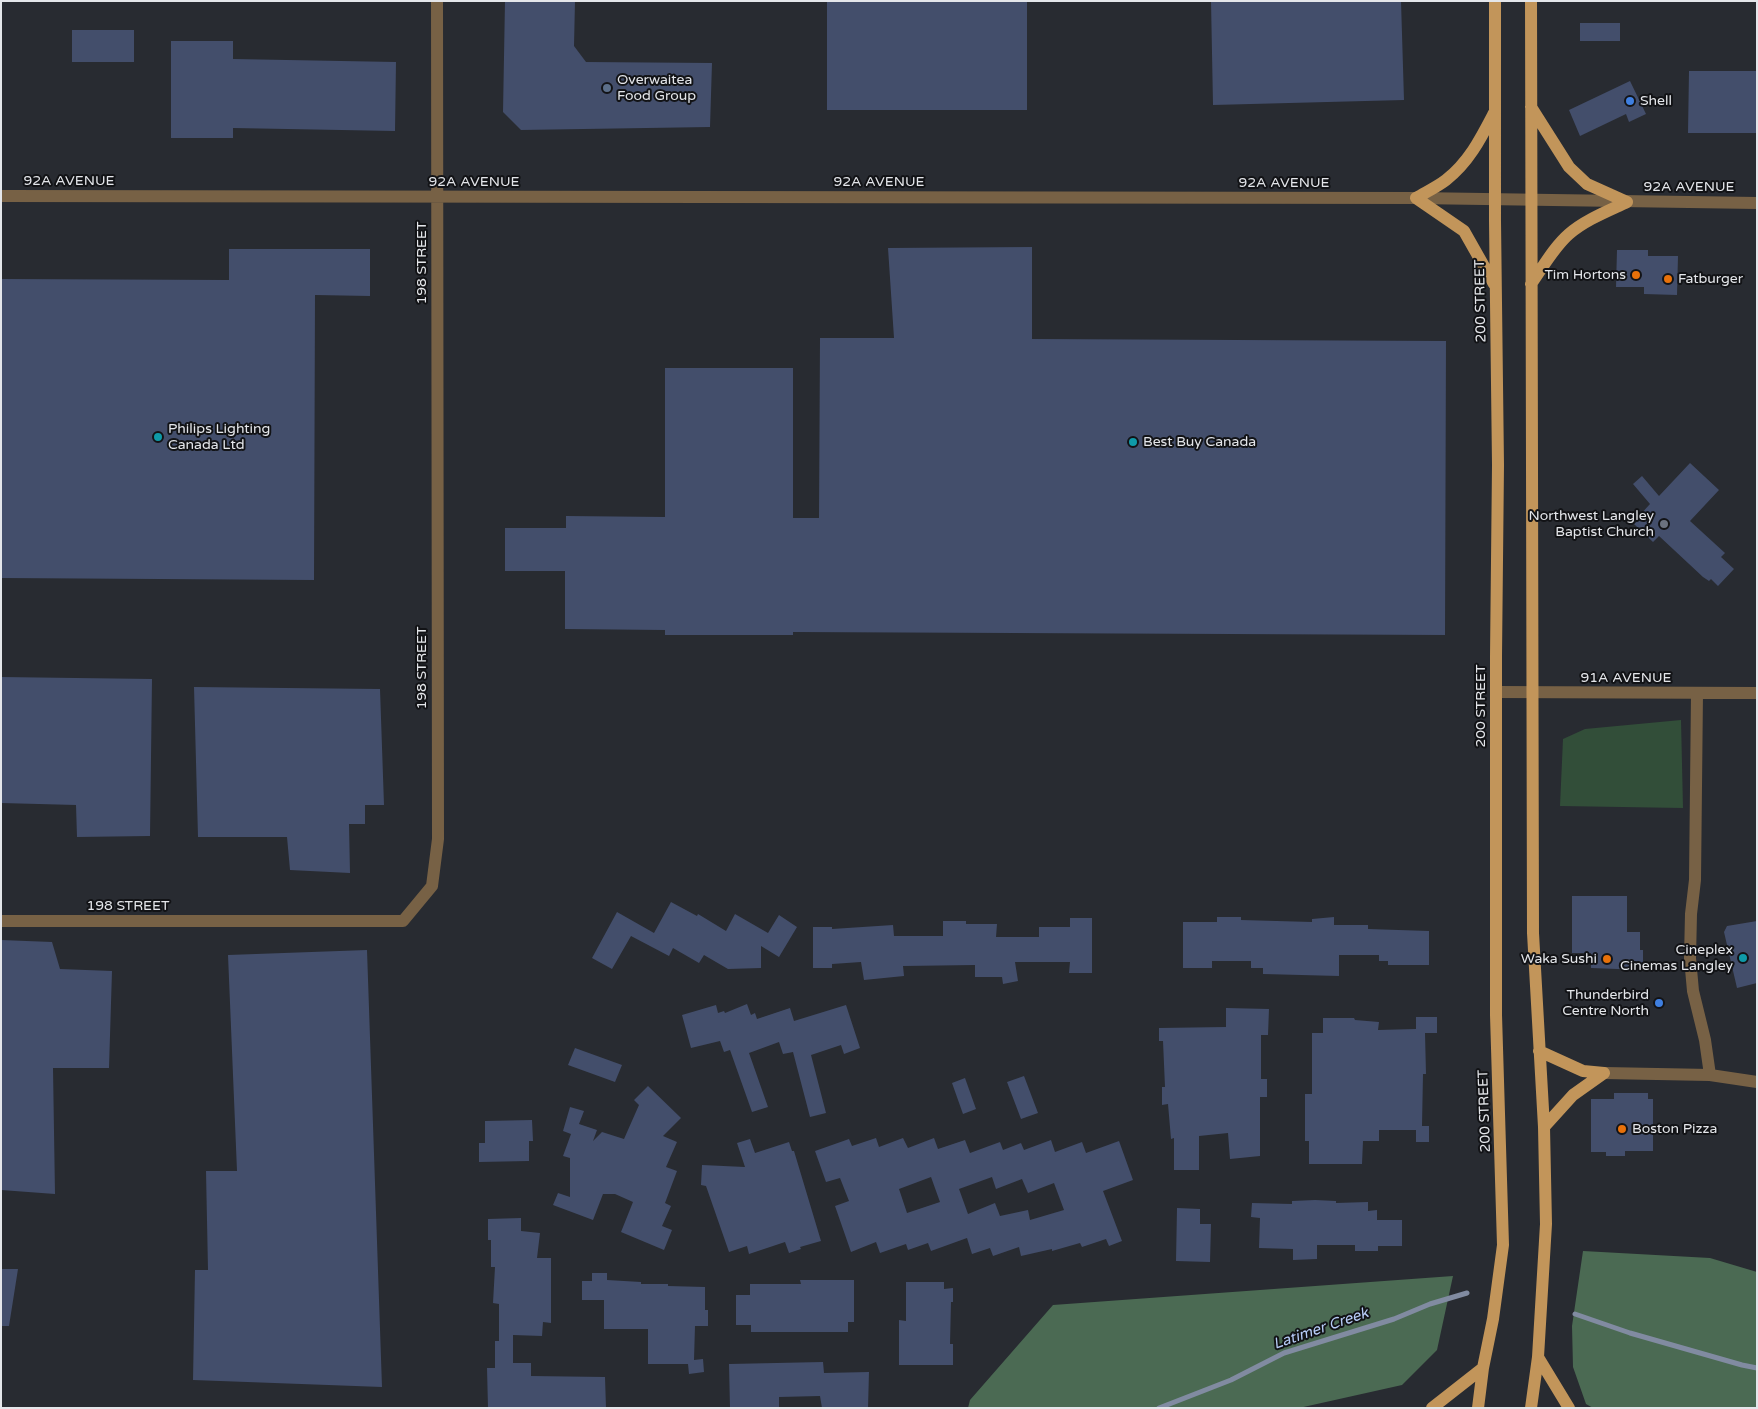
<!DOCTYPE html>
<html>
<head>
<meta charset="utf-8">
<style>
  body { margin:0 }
  #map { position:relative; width:1758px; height:1409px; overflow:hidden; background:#282b31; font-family:"Varela Round",sans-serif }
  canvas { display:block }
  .frame { position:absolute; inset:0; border:2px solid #e4e6ea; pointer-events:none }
</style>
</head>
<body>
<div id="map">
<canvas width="1758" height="1409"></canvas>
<div class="frame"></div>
</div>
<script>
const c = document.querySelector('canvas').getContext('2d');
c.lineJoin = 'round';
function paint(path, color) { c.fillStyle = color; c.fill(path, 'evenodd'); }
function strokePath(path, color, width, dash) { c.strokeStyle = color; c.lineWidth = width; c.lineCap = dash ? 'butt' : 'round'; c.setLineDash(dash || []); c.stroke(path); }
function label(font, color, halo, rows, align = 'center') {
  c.font = font + ' "Varela Round",sans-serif'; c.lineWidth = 4; c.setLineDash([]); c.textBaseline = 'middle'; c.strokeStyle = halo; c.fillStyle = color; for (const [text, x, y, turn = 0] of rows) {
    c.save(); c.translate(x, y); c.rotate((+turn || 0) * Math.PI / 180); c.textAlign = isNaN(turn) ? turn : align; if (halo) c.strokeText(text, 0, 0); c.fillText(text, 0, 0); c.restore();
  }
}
const green = new Path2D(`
  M 1681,720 L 1683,808 L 1560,806 L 1563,739 L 1585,729 Z`);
const forest = new Path2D(`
  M 1583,1251 L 1710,1258 L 1757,1272 L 1757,1408 L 1593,1408 L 1586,1404 L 1573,1367 L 1572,1326 Z
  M 1453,1276 L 1437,1350 L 1402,1385 L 1299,1408 L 968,1408 L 970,1400 L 1053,1305 Z`);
const stream = new Path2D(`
  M 1575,1314 L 1630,1333 L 1742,1365 L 1757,1368
  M 1159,1408 L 1231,1380 L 1284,1353 L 1394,1319 L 1430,1304 L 1467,1293`);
const building = new Path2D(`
  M 505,1 L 575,1 L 574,46 L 586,62 L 712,63 L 710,127 L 521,130 L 503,112 Z
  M 827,1 L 1027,1 L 1027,110 L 827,110 Z
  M 1211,1 L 1401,1 L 1404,100 L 1213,105 Z
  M 1580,23 L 1620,23 L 1620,41 L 1580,41 Z
  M 72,30 L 134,30 L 134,62 L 72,62 Z
  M 171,41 L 233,41 L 233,59 L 396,62 L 395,131 L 233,128 L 233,138 L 171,138 Z
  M 1689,71 L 1757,71 L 1757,133 L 1688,133 Z
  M 1630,81 L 1646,114 L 1629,122 L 1626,114 L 1580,136 L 1569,110 Z
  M 1032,247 L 1032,339 L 1446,341 L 1445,635 L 793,632 L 793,635 L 665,635 L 665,630 L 565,629 L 565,571 L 505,571 L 505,528 L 566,528 L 566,516 L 665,517 L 665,368 L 793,368 L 793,518 L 819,518 L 820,338 L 894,338 L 888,248 Z
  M 229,249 L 370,249 L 370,296 L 315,295 L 314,580 L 1,578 L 1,279 L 229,280 Z
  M 1617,250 L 1648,250 L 1648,256 L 1678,256 L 1677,295 L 1644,294 L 1644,287 L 1616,287 Z
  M 1690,463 L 1719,490 L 1690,521 L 1725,553 L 1721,557 L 1734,569 L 1718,586 L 1711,579 L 1709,581 L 1703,577 L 1659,536 L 1653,542 L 1634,524 L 1641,518 L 1639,516 L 1650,504 L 1633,484 L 1642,476 L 1659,496 Z
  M 1,677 L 152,679 L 150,836 L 77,837 L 76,805 L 1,803 Z
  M 194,687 L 380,689 L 384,805 L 365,805 L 365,824 L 349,824 L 350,873 L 290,870 L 287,837 L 198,837 Z
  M 1572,896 L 1627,896 L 1627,932 L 1640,932 L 1640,950 L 1643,950 L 1643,970 L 1591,968 L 1591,953 L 1572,953 Z
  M 671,902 L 697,916 L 698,914 L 726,931 L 735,914 L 768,933 L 779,915 L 797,927 L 779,957 L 761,946 L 761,968 L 728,969 L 704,955 L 699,963 L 673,948 L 669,956 L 631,936 L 612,969 L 592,958 L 617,912 L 654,933 Z
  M 1217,917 L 1241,917 L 1241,920 L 1312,922 L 1312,919 L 1334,917 L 1334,925 L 1368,925 L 1368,929 L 1429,931 L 1429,965 L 1388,965 L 1388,961 L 1379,961 L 1379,955 L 1339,955 L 1339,976 L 1263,974 L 1263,968 L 1251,968 L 1251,961 L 1212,961 L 1212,968 L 1183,968 L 1183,922 L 1217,922 Z
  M 1070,918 L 1092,918 L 1092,973 L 1069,973 L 1070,962 L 1015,962 L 1018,981 L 1003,984 L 1002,977 L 975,977 L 975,965 L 903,966 L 904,976 L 864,980 L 861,962 L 832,964 L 832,968 L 813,968 L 813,927 L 832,927 L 832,929 L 893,925 L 894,936 L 943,936 L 943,921 L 966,921 L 966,924 L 997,924 L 996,937 L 1039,937 L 1039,927 L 1070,927 Z
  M 1757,921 L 1757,983 L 1737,988 L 1724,932 L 1727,926 Z
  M 1,940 L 52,942 L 60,969 L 112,971 L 109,1068 L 53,1068 L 55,1194 L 1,1190 Z
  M 367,950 L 382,1387 L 193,1380 L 195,1270 L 208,1270 L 206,1171 L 237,1171 L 228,955 Z
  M 747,1004 L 751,1015 L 755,1013 L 757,1019 L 790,1008 L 794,1021 L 846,1005 L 860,1048 L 844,1054 L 841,1045 L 811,1055 L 826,1113 L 810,1117 L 793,1052 L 783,1054 L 779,1042 L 749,1053 L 768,1107 L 752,1112 L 730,1050 L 724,1052 L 720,1041 L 691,1048 L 682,1015 L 716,1005 L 718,1013 L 724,1011 L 725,1013 Z
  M 1226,1008 L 1269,1009 L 1268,1035 L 1261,1035 L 1261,1079 L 1267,1079 L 1267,1097 L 1260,1097 L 1260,1156 L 1230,1159 L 1228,1133 L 1199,1136 L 1199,1170 L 1174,1170 L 1174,1138 L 1171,1139 L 1168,1104 L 1162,1105 L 1162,1087 L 1165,1087 L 1163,1041 L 1159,1041 L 1159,1028 L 1226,1027 Z
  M 1416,1017 L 1437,1017 L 1437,1033 L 1425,1033 L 1426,1074 L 1423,1074 L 1422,1126 L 1429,1126 L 1429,1142 L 1416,1142 L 1416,1130 L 1379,1130 L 1379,1141 L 1363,1141 L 1362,1164 L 1309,1164 L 1309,1141 L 1305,1141 L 1305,1094 L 1312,1094 L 1312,1033 L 1323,1033 L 1323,1018 L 1354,1018 L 1355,1020 L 1379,1022 L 1378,1030 L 1416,1029 Z
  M 575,1048 L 622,1065 L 615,1082 L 568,1065 Z
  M 1024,1076 L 1038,1113 L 1021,1119 L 1007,1082 Z
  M 965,1078 L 976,1109 L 963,1114 L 952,1083 Z
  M 648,1086 L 681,1118 L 663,1136 L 677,1142 L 666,1167 L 677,1171 L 665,1203 L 671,1206 L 662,1226 L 672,1230 L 664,1250 L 621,1232 L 633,1202 L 615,1194 L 603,1194 L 593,1220 L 553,1205 L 558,1193 L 570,1197 L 570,1158 L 563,1156 L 571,1134 L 563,1131 L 570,1107 L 584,1111 L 579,1124 L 597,1130 L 593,1141 L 602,1132 L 624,1139 L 639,1105 L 634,1100 Z
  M 1614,1093 L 1648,1093 L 1648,1099 L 1653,1099 L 1653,1151 L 1625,1151 L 1625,1156 L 1606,1156 L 1606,1152 L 1591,1152 L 1591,1099 L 1614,1099 Z
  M 532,1120 L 533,1141 L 529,1141 L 529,1161 L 479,1162 L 479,1143 L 485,1143 L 485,1121 Z
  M 876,1138 L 879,1147 L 903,1138 L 908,1148 L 934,1138 L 938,1149 L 965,1140 L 970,1153 L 1000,1142 L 1003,1150 L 1021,1143 L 1024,1150 L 1051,1140 L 1055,1152 L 1082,1142 L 1086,1153 L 1119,1141 L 1133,1180 L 1103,1191 L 1122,1241 L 1109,1246 L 1106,1239 L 1082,1247 L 1080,1243 L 1052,1251 L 1052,1249 L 1021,1256 L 1019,1247 L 993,1256 L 990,1248 L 972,1254 L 967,1238 L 931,1251 L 928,1243 L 908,1250 L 906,1244 L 880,1253 L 876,1242 L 851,1252 L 835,1206 L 849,1201 L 840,1178 L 826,1182 L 815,1151 L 849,1139 L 852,1146 ZM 931,1177 L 940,1202 L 907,1213 L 899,1189 ZM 992,1177 L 996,1189 L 1022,1179 L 1028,1193 L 1054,1183 L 1064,1210 L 1030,1220 L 1028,1210 L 1000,1216 L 995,1203 L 968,1214 L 959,1189 Z
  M 750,1139 L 755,1153 L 789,1142 L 792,1151 L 794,1151 L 821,1241 L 800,1247 L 801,1249 L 789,1253 L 785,1242 L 749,1254 L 747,1246 L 729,1252 L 706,1186 L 701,1185 L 702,1165 L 745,1167 L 737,1143 Z
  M 1315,1200 L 1336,1201 L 1336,1203 L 1368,1202 L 1368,1211 L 1377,1210 L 1377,1220 L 1402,1220 L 1402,1246 L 1378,1246 L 1378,1251 L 1355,1251 L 1355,1245 L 1317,1245 L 1317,1259 L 1293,1260 L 1293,1249 L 1259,1248 L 1260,1218 L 1251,1217 L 1252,1203 L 1292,1204 L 1292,1201 Z
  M 1177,1208 L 1200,1209 L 1200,1224 L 1211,1224 L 1210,1262 L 1176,1261 Z
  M 521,1218 L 521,1231 L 540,1233 L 537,1258 L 551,1258 L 551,1323 L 543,1322 L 542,1336 L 513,1335 L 513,1363 L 531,1363 L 531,1376 L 605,1377 L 606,1408 L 488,1408 L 487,1368 L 495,1368 L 495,1341 L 499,1341 L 499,1304 L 493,1303 L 495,1267 L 491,1267 L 491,1240 L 488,1240 L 488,1219 Z
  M 1,1269 L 18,1269 L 9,1326 L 1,1326 Z
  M 592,1273 L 607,1273 L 607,1280 L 641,1282 L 641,1284 L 668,1284 L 668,1286 L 705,1287 L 705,1310 L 708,1310 L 708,1326 L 695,1326 L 694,1360 L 703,1359 L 704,1372 L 689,1374 L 688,1364 L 648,1364 L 648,1329 L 604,1329 L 604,1300 L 582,1300 L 582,1281 L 592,1281 Z
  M 800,1280 L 854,1280 L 854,1322 L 848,1322 L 848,1332 L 751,1332 L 751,1325 L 736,1325 L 736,1295 L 750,1295 L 750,1284 L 801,1284 Z
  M 906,1282 L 944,1282 L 944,1289 L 953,1288 L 953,1302 L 951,1302 L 950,1344 L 953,1344 L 953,1365 L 899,1365 L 899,1320 L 906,1321 Z
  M 823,1362 L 824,1373 L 869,1372 L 868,1408 L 822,1408 L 820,1396 L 779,1397 L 779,1408 L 730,1408 L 729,1364 Z`);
const minor = new Path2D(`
  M 1,196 L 1416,198 L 1757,203
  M 1496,692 L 1757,693
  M 1697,693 L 1695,880 L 1691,914 L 1690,958 L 1693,991 L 1705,1040 L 1710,1075
  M 1,921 L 403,921 L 432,886 L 438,839 L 437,1
  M 1604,1073 L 1710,1075 L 1757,1082`);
const major = new Path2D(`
  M 1531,1 L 1533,933 L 1544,1127 L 1546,1224 L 1538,1357 L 1531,1408
  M 1531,107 L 1569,167 L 1587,184 L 1627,202
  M 1494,284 L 1464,231 L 1416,198 C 1426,192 1437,187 1446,180 C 1469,162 1481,138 1494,113
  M 1531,284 C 1543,267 1554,247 1569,234 C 1585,220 1608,211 1627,202
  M 1539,1051 L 1583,1071 L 1604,1073
  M 1544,1127 L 1573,1095 L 1604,1073
  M 1538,1357 L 1569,1408
  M 1432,1408 L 1483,1368
  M 1478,1408 L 1483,1368 L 1493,1319 L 1503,1245 L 1496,1015 L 1496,656 L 1498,465 L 1495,221 L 1495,1`);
const markers = [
  [607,88,5,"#5c6f8a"],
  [1630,101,5,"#3f7fe0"],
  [1636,275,5,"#e8710a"],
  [1668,279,5,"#e8710a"],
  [158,437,5,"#0f9aa8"],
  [1133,442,5,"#0f9aa8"],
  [1664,524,5,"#6b7280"],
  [1743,958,5,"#0f9aa8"],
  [1607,959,5,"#e8710a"],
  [1659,1003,5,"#3f7fe0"],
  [1622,1129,5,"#e8710a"]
];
const poiNames = [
  ["Overwaitea",617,80],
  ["Food Group",617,96],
  ["Shell",1640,101],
  ["Tim Hortons",1626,275,"right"],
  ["Fatburger",1678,279],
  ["Philips Lighting",168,429],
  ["Canada Ltd",168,445],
  ["Best Buy Canada",1143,442],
  ["Northwest Langley",1654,516,"right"],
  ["Baptist Church",1654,532,"right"],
  ["Cineplex",1733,950,"right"],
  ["Cinemas Langley",1733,966,"right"],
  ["Waka Sushi",1597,959,"right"],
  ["Thunderbird",1649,995,"right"],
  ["Centre North",1649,1011,"right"],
  ["Boston Pizza",1632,1129]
];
const streetNames = [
  ["92A AVENUE",69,181],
  ["92A AVENUE",474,182],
  ["92A AVENUE",879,182],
  ["92A AVENUE",1284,183],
  ["92A AVENUE",1689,187],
  ["198 STREET",422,263,-90],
  ["200 STREET",1481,301,-91],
  ["198 STREET",422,668,-90],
  ["91A AVENUE",1626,678],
  ["200 STREET",1481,706,-90],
  ["198 STREET",128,906],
  ["200 STREET",1485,1111,-92]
];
const waterNames = [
  ["Latimer Creek",1321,1329,-19]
];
paint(green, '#324e39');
paint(forest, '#4b6a53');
strokePath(stream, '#818ba1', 5);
paint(building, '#434e6b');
strokePath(minor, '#776145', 12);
strokePath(major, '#c2955a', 12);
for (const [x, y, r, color] of markers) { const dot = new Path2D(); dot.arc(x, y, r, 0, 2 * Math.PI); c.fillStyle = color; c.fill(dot); strokePath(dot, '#121316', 2); }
label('14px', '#e4e6ea', '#121316', poiNames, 'left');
label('14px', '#e4e6ea', '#121316', streetNames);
label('italic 15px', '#b7ccf7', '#121316', waterNames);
</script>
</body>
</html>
